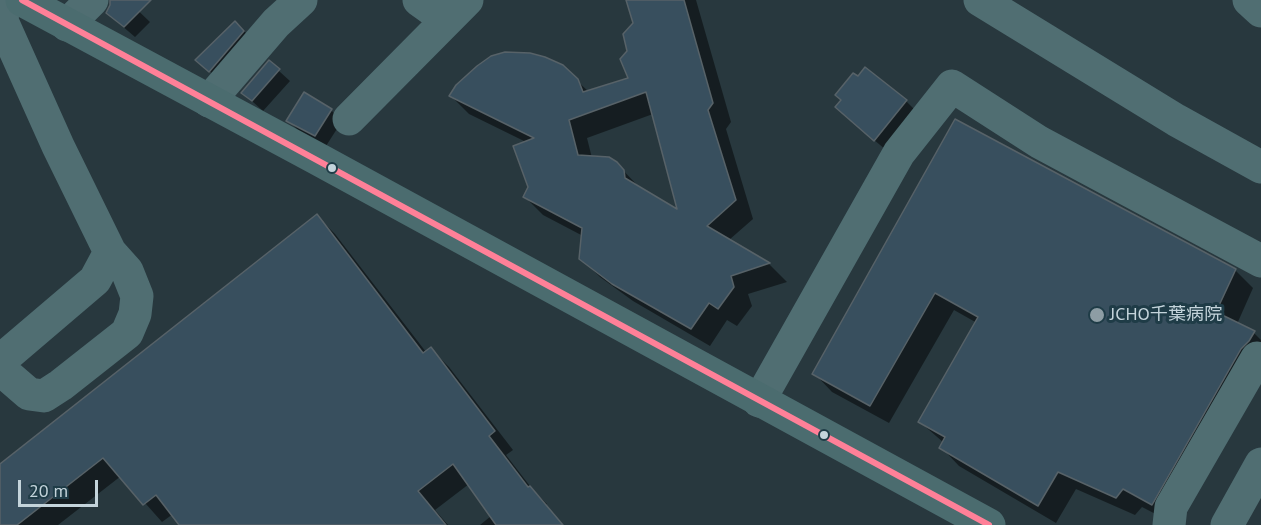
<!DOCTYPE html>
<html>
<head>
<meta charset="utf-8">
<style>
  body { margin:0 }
  #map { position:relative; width:1261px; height:525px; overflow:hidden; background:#28383e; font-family:"PT Sans",sans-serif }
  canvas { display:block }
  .scale { position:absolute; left:18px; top:480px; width:80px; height:27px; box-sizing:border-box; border:3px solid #c4d4db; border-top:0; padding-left:8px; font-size:18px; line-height:21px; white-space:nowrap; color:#c4d4db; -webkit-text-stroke:4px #1f3c47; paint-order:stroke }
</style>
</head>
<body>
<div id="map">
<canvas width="1261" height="525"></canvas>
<div class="scale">20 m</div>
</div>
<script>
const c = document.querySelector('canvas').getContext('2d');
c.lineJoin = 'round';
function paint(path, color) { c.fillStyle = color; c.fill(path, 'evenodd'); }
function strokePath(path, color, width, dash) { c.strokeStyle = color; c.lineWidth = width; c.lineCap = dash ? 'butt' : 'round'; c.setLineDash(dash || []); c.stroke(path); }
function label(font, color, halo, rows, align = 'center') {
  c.font = font + ' "PT Sans","Noto Sans JP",sans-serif'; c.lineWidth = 6; c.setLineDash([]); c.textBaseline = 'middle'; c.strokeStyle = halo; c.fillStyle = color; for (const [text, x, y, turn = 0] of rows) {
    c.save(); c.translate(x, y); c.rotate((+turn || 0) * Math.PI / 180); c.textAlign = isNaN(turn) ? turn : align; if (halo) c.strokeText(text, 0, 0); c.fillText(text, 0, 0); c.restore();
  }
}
const shadow = new Path2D(`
  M 112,0 L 127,0 L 150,22 L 135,37 L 107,13 L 111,6 Z
  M 627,0 L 696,0 L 731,122 L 726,129 L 753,219 L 729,240 L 769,264 L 787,282 L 748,294 L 752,306 L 737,326 L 727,320 L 710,346 L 633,301 L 600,277 L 581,258 L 583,236 L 543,215 L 525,197 L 530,187 L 526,142 L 469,114 L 451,96 L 562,67 L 589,92 L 630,79 L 629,51 L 634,23 ZM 653,114 L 680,212 L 641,189 L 616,163 L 592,158 L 587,138 Z
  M 235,23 L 246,33 L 221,81 L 197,60 Z
  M 269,62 L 290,81 L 263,111 L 243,93 Z
  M 304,94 L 331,110 L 342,121 L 326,146 L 299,131 L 288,120 Z
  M 906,101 L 917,112 L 886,150 L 848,118 Z
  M 956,121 L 1235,270 L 1253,288 L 1237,324 L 1254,333 L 1261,340 L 1261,365 L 1171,522 L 1142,507 L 1135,515 L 1076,489 L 1056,523 L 959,466 L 941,447 L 944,443 L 920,422 L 977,323 L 954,310 L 889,423 L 832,392 L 814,373 Z
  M 317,216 L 335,234 L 426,352 L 431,349 L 449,367 L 513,450 L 506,455 L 533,490 L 547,504 L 545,506 L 561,525 L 480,525 L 491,516 L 469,484 L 435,510 L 448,525 L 181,525 L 173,514 L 162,522 L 121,476 L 58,525 L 0,525 L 0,466 Z`);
const building = new Path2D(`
  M 110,0 L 151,0 L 124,27 L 106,13 L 110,5 Z
  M 626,0 L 684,0 L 713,103 L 708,110 L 736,200 L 707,226 L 770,263 L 731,276 L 734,287 L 718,309 L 709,303 L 691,329 L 612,284 L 579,259 L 582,228 L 523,197 L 528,187 L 513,146 L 534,138 L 449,96 L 456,85 L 477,66 L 491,56 L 505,52 L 530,53 L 545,57 L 563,65 L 578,79 L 583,92 L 628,78 L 620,59 L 627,51 L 623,34 L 633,23 ZM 646,92 L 677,209 L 625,178 L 624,170 L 617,162 L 609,157 L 578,155 L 569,120 Z
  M 235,21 L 244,31 L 209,72 L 195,60 Z
  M 269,60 L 280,69 L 252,101 L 241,93 Z
  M 865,67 L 907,100 L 874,141 L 835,107 L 841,100 L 835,95 L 853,73 L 858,76 Z
  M 304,92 L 332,109 L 315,136 L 286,121 Z
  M 955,119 L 1236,269 L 1216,312 L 1255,331 L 1249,341 L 1241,349 L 1152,505 L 1123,489 L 1116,498 L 1058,472 L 1038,506 L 939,448 L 945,437 L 918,422 L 978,317 L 935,293 L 870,406 L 812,374 Z
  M 317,214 L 423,353 L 431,347 L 495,431 L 489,436 L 528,487 L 530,486 L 563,525 L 496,525 L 453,464 L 418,491 L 446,525 L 179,525 L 156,495 L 143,505 L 103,458 L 17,525 L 0,525 L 0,464 Z`);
const minor = new Path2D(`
  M 419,0 L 447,20
  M 980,0 L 1176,120 L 1261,167
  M 1249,0 L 1261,11
  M 67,25 L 92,0
  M 209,101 L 276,23 L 301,0
  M 349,119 L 467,0
  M 0,361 L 95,280 L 110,252
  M 0,369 L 29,394 L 44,396 L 61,385 L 127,333 L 135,314 L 137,296 L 127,271 L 110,252 L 58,146 L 2,21 L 4,0
  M 759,401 L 899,153 L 952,86 L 1039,142 L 1261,261
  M 1169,525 L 1171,507 L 1257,358 L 1261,361
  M 1227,525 L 1261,464`);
const major = new Path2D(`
  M 22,0 L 316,158 L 989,525`);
const bus1 = new Path2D(`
  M 22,0 L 989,525`);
const markers = [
  [332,168,5,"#c4d4db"],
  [1097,315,8,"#8d9da4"],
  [824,435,5,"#c4d4db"]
];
const poiNames = [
  ["JCHO千葉病院",1110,315]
];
paint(shadow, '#0007');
paint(building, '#384f5e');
strokePath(building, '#576268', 1.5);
strokePath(minor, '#506e72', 33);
strokePath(major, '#4b6c6f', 33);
strokePath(bus1, '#ff8098', 6);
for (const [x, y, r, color] of markers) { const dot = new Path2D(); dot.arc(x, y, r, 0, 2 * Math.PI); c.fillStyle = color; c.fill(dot); strokePath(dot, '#1f3c47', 2); }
label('18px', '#c4d4db', '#1f3c47', poiNames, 'left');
</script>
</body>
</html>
